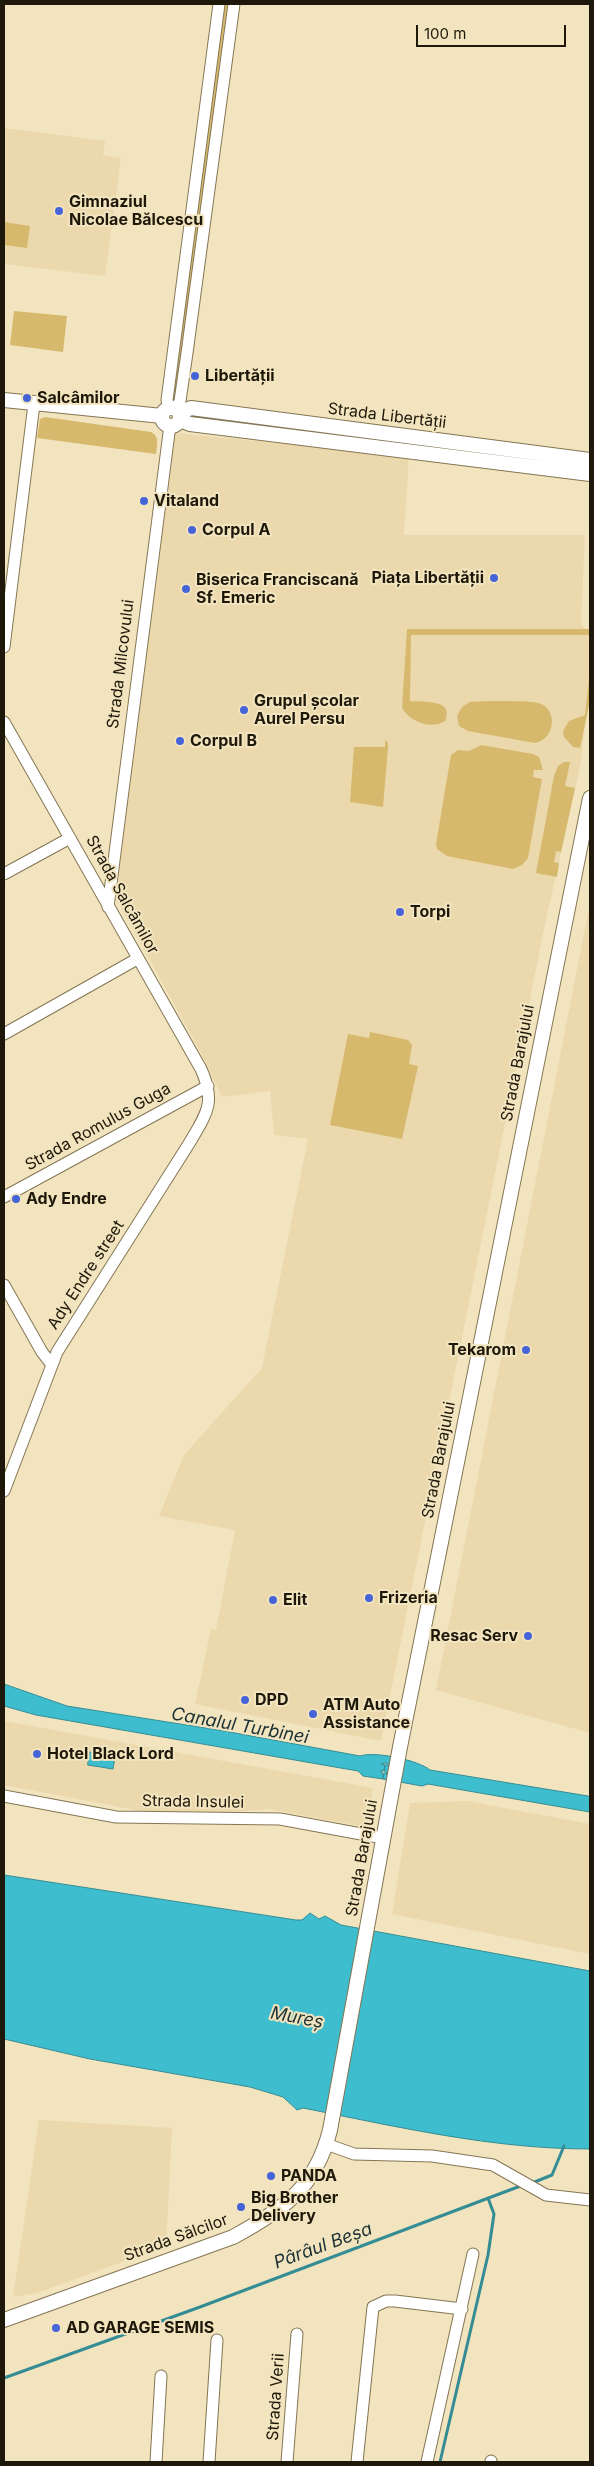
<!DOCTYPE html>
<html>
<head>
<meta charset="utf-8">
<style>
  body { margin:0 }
  #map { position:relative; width:594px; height:2466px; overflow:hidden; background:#f2e4be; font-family:Inter,sans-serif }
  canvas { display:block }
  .frame { position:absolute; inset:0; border:5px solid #1d180a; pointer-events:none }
  .scale { position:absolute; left:416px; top:25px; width:150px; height:22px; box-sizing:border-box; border:2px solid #1d180a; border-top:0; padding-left:6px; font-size:15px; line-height:18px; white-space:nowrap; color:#1d180a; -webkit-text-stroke:4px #f2e4be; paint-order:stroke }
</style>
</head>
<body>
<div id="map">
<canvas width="594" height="2466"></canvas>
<div class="frame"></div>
<div class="scale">100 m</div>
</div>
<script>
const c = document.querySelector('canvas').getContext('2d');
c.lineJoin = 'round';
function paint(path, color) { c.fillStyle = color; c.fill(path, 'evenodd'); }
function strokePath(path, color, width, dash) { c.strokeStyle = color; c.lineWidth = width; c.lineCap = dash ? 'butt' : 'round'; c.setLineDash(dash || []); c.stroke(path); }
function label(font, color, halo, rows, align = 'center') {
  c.font = font + ' Inter,sans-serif'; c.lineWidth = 4; c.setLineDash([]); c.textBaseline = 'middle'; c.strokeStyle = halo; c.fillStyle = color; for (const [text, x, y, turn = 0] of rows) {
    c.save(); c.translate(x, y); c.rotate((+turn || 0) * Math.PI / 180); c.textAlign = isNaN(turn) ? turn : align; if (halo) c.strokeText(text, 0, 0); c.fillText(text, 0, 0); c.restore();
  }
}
const built = new Path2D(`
  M 4,128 L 105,141 L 103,155 L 121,158 L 105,276 L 4,264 Z
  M 175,433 L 409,456 L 404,535 L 585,535 L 581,624 L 590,633 L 590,677 L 581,763 L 544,929 L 381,1741 L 195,1704 L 211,1629 L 216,1630 L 235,1530 L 159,1516 L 184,1455 L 262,1368 L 308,1139 L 274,1135 L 270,1091 L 222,1097 L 201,1053 L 121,908 L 118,875 Z
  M 590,903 L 590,1733 L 436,1690 Z
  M 4,1721 L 373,1788 L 366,1827 L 269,1809 L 231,1812 L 141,1811 L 4,1785 Z
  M 467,1801 L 590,1824 L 590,1954 L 392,1914 L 410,1803 Z
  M 39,2120 L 172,2128 L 166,2246 L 37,2293 L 13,2297 Z`);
const green = new Path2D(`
  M 219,4 L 234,4 L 180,401 L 167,400 Z
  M 4,222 L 30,226 L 27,248 L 4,245 Z
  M 14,311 L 67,316 L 63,352 L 10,345 Z
  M 45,417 L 151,432 C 160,437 157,445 156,454 L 37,438 L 40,419 Z
  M 407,629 L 590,629 L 590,635 L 411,635 L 410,701 C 423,702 455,699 445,721 C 431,730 410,722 402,708 Z
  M 590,670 L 590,701 L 580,748 L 573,747 L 564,737 L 563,731 L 569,721 L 585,715 Z
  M 470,702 C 482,701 532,700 541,704 C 550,708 554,718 551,728 C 549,736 543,741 535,743 L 468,731 L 459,726 L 457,716 L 462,707 Z
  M 385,740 L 388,743 L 388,748 L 383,807 L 350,802 L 354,747 L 385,747 Z
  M 481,745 L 533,754 L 539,757 L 543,770 L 534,770 L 533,777 L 542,779 L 528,858 L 522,865 L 513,869 L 447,856 L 437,849 L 436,844 L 451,755 L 458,750 L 469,751 Z
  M 564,762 L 570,762 L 565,786 L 575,788 L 561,852 L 556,851 L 554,862 L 559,863 L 557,877 L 536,873 L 554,776 L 558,766 Z
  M 370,1032 L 408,1040 L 412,1045 L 409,1064 L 418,1066 L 402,1139 L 330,1125 L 348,1034 L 369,1038 Z`);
const water = new Path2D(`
  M 4,1684 L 67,1706 L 224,1731 L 360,1756 C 375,1751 418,1760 430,1770 L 588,1796 L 590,1797 L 590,1812 L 428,1784 L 422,1786 L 383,1779 L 384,1773 L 389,1774 L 384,1771 L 385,1765 L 390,1765 L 385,1763 L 381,1764 L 385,1765 L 384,1771 L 380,1771 L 383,1773 L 383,1779 L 363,1776 L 358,1771 L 36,1715 L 4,1706 Z
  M 90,1752 L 115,1757 L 113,1769 L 88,1765 Z
  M 4,1875 L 296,1920 L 302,1920 L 310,1913 L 319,1919 L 325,1916 L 341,1925 L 590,1971 L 590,2149 C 493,2149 398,2127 303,2108 L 297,2110 L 283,2097 L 250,2087 L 90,2059 L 4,2039 Z`);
const stream = new Path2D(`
  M 532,2183 L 552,2175 L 564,2146
  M 4,2378 L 200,2307 L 523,2185
  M 440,2462 L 488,2255 L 494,2214 L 488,2198`);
const minor = new Path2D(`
  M 169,408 L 167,400 L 219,4
  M 176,409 L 180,401 L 187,353 L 234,4
  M 4,647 L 34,404
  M 4,722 L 201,1069 C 216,1102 207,1113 190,1142 L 57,1352 L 4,1491
  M 4,874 L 70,838
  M 108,907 L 170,425
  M 4,1034 L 137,959
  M 4,1197 L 208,1086
  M 4,1285 L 42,1352 L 52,1365
  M 4,1796 L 116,1817 L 280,1819 L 383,1838
  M 326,2144 L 354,2154 L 432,2156 L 493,2165 L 546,2195 L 590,2200
  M 156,2462 L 161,2376
  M 209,2462 L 217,2340
  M 287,2462 L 297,2334
  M 357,2462 L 373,2307 L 386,2301 L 395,2301 L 462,2309
  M 427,2462 L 473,2254
  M 491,2462 L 491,2461`);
const major = new Path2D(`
  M 4,400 L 162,416
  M162 417a9 9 0 1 1 18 0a9 9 0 1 1-18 0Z
  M 179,413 L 191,408 L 590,460
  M 180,420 L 190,424 L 590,474
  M 4,2320 L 233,2237 C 283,2210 316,2187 330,2130 L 400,1747 L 590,798`);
const markers = [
  [59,211,5,"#4664d7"],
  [195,376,5,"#4664d7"],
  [27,398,5,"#4664d7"],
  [144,501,5,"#4664d7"],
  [192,530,5,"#4664d7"],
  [494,578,5,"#4664d7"],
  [186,589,5,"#4664d7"],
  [244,710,5,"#4664d7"],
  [180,741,5,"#4664d7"],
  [400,912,5,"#4664d7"],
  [16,1199,5,"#4664d7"],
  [526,1350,5,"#4664d7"],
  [369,1598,5,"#4664d7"],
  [273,1600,5,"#4664d7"],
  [528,1636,5,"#4664d7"],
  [245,1700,5,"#4664d7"],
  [313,1714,5,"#4664d7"],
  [37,1754,5,"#4664d7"],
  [271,2176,5,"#4664d7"],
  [241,2207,5,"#4664d7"],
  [56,2328,5,"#4664d7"]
];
const poiNames = [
  ["Gimnaziul",69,202],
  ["Nicolae Bălcescu",69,220],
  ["Libertății",205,376],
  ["Salcâmilor",37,398],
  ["Vitaland",154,501],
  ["Corpul A",202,530],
  ["Piața Libertății",484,578,"right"],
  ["Biserica Franciscană",196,580],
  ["Sf. Emeric",196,598],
  ["Grupul școlar",254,701],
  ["Aurel Persu",254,719],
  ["Corpul B",190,741],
  ["Torpi",410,912],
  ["Ady Endre",26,1199],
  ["Tekarom",516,1350,"right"],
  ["Frizeria",379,1598],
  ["Elit",283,1600],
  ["Resac Serv",518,1636,"right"],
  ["DPD",255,1700],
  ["ATM Auto",323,1705],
  ["Assistance",323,1723],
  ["Hotel Black Lord",47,1754],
  ["PANDA",281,2176],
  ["Big Brother",251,2198],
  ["Delivery",251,2216],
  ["AD GARAGE SEMIS",66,2328]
];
const streetNames = [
  ["Strada Libertății",387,416,7],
  ["Strada Milcovului",121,664,-83],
  ["Strada Salcâmilor",122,895,61],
  ["Strada Barajului",518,1063,-79],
  ["Strada Romulus Guga",98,1127,-29],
  ["Ady Endre street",86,1275,-57],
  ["Strada Barajului",439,1460,-79],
  ["Strada Insulei",193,1802,1],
  ["Strada Barajului",362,1858,-80],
  ["Strada Sălcilor",176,2238,-20],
  ["Strada Verii",276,2397,-86]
];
const waterNames = [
  ["Canalul Turbinei",240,1726,10],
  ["Mureș",297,2018,11],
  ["Pârâul Beșa",323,2246,-20]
];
paint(built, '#ebd9ad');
paint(green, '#d6b96d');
paint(water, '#3ebdcf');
strokePath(water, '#348c94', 1);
strokePath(stream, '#348c94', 3);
strokePath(minor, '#847654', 13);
strokePath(major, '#847654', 16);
strokePath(minor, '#fff', 11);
strokePath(major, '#fff', 14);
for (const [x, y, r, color] of markers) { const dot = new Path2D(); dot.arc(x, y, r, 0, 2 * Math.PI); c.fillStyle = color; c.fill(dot); strokePath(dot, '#f2e4be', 2); }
label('bold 16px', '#1d180a', '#f2e4be', poiNames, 'left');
label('16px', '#1d180a', '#f2e4be', streetNames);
label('italic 18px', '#1c3135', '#f2e4be', waterNames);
</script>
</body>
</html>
